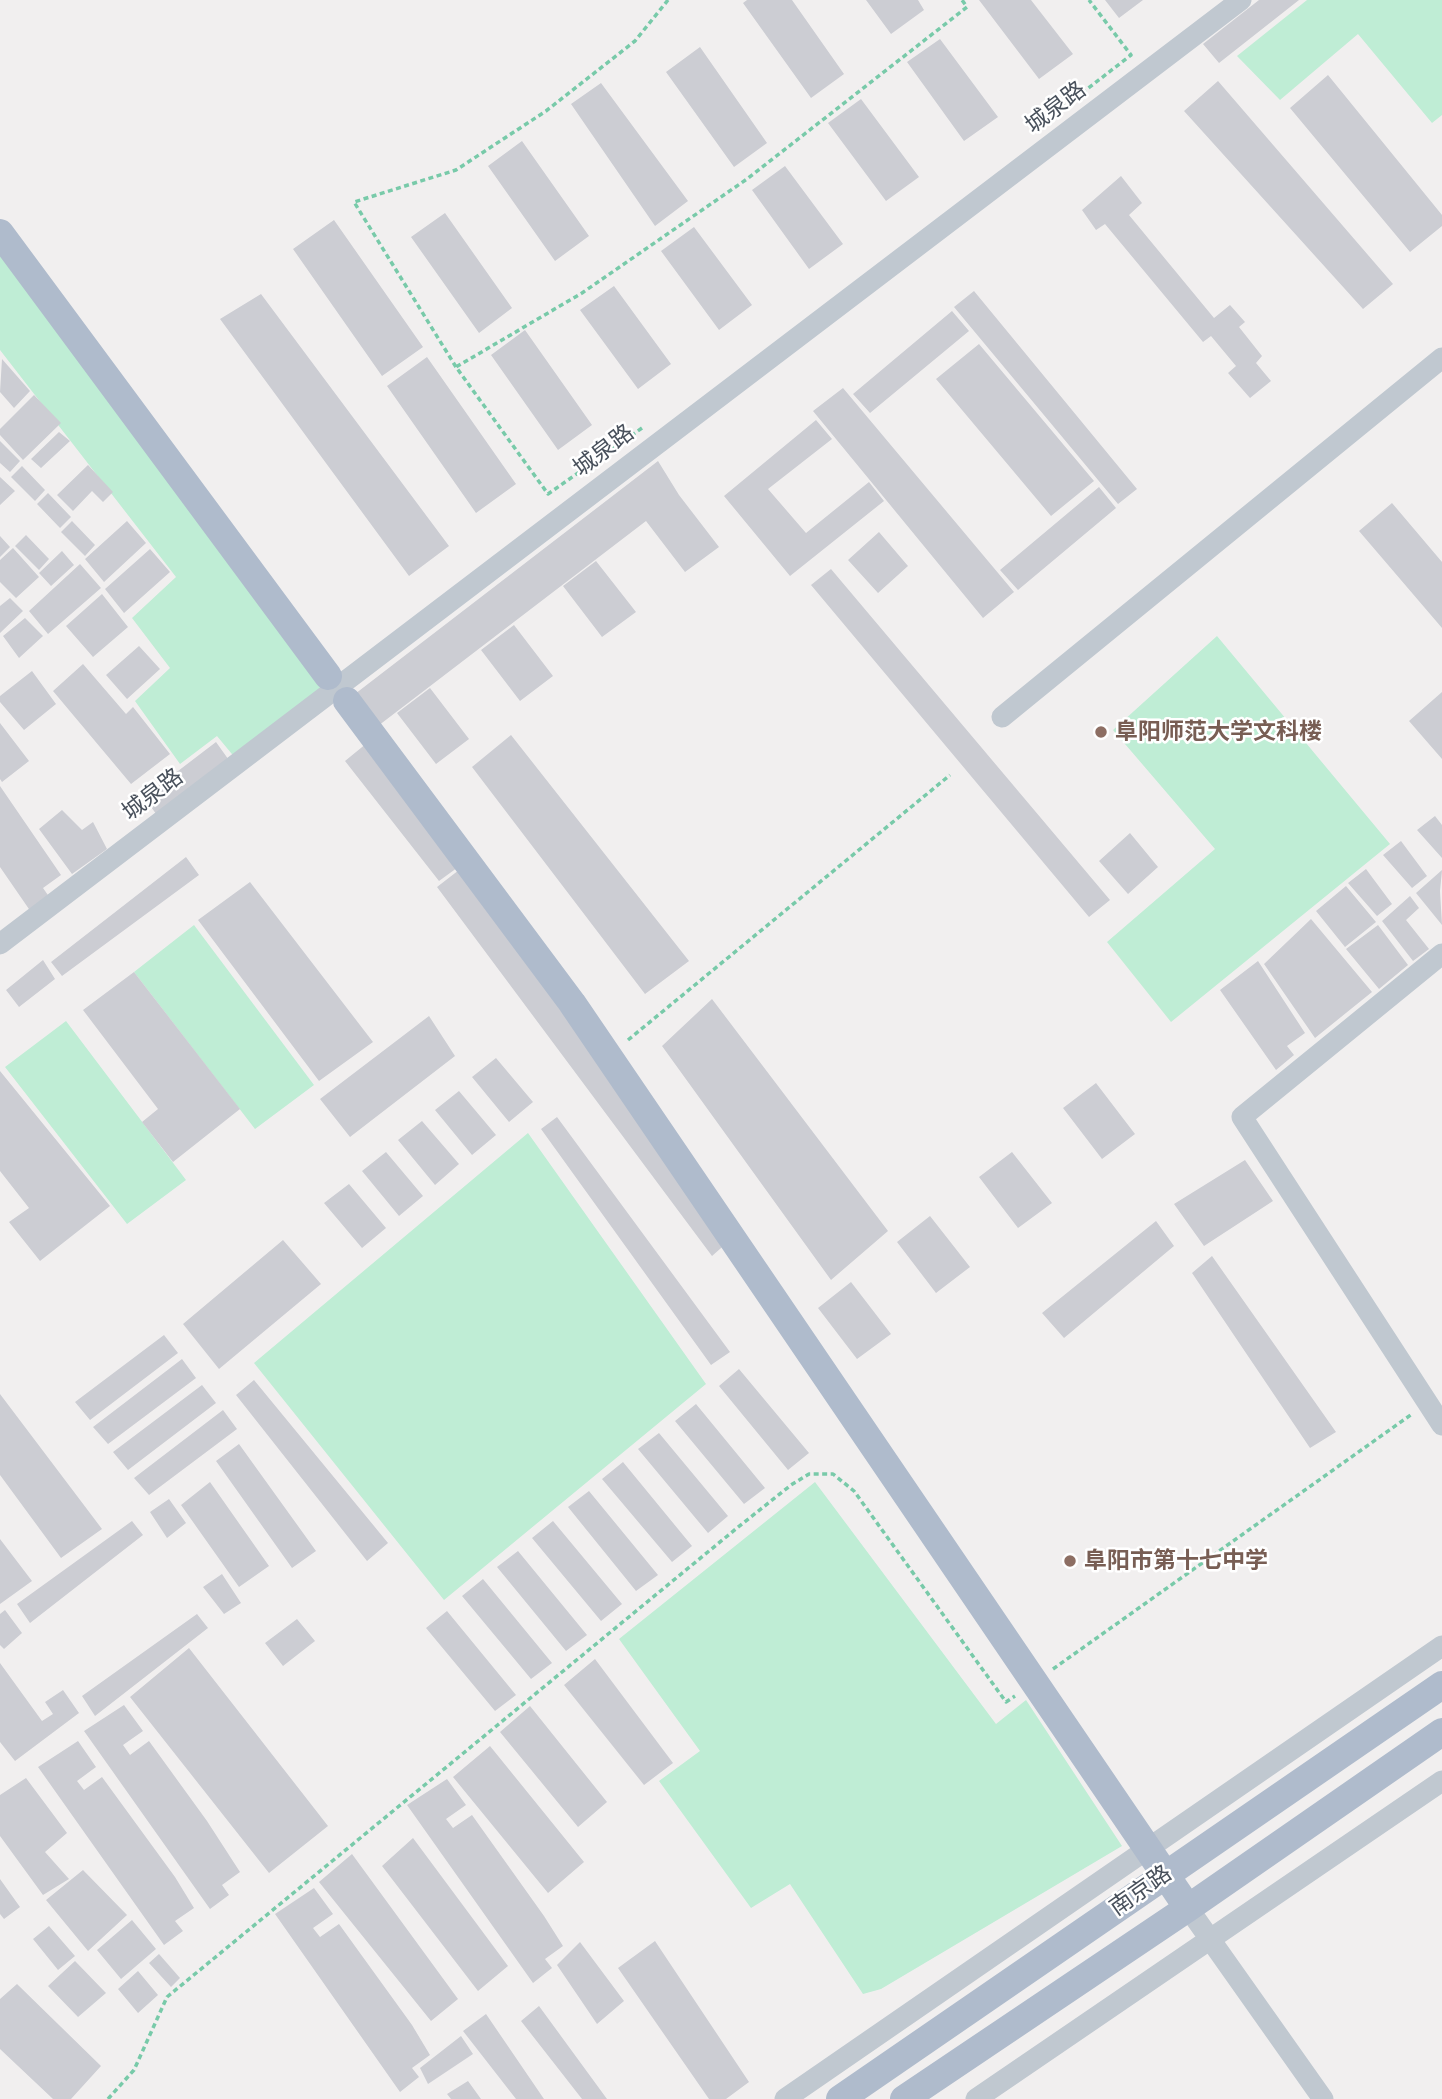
<!DOCTYPE html>
<html>
<head>
<meta charset="utf-8">
<style>
  body { margin:0 }
  canvas { display:block; background:#f1efef }
</style>
</head>
<body>
<canvas width="1442" height="2099"></canvas>
<script>
const c = document.querySelector('canvas').getContext('2d');
c.lineJoin = 'round';
function paint(path, color) { c.fillStyle = color; c.fill(path, 'evenodd'); }
function strokePath(path, color, width, dash) { c.strokeStyle = color; c.lineWidth = width; c.lineCap = dash ? 'butt' : 'round'; c.setLineDash(dash || []); c.stroke(path); }
function label(font, color, halo, rows, align = 'center') {
  c.font = font + ' Karla,"Noto Sans SC",sans-serif'; c.lineWidth = 5; c.setLineDash([]); c.textBaseline = 'middle'; c.strokeStyle = halo; c.fillStyle = color; for (const [text, x, y, turn = 0] of rows) {
    c.save(); c.translate(x, y); c.rotate((+turn || 0) * Math.PI / 180); c.textAlign = isNaN(turn) ? turn : align; if (halo) c.strokeText(text, 0, 0); c.fillText(text, 0, 0); c.restore();
  }
}
const green = new Path2D(`
  M 1307,0 L 1442,0 L 1442,115 L 1432,123 L 1358,34 L 1280,100 L 1237,56 Z
  M 0,248 L 324,688 L 236,759 L 217,736 L 180,764 L 135,701 L 170,668 L 132,618 L 176,577 L 0,350 Z
  M 1217,636 L 1390,844 L 1171,1022 L 1107,942 L 1215,849 L 1113,730 Z
  M 194,925 L 314,1085 L 255,1129 L 134,972 Z
  M 66,1021 L 186,1180 L 127,1224 L 5,1067 Z
  M 528,1133 L 706,1384 L 444,1600 L 254,1363 Z
  M 815,1482 L 996,1724 L 1026,1700 L 1122,1846 L 881,1989 L 863,1994 L 790,1884 L 751,1908 L 659,1781 L 700,1751 L 619,1639 Z`);
const building = new Path2D(`
  M 747,0 L 792,0 L 844,74 L 811,98 L 743,3 Z
  M 866,0 L 918,0 L 924,10 L 891,34 Z
  M 979,0 L 1031,0 L 1073,54 L 1039,79 Z
  M 1105,0 L 1143,0 L 1119,18 Z
  M 1259,0 L 1299,0 L 1219,63 L 1203,44 Z
  M 940,39 L 998,117 L 964,141 L 907,62 Z
  M 700,47 L 767,143 L 734,167 L 666,72 Z
  M 1328,75 L 1442,215 L 1442,226 L 1410,252 L 1290,108 Z
  M 1218,81 L 1393,284 L 1363,309 L 1184,111 Z
  M 601,83 L 688,201 L 655,226 L 571,104 Z
  M 861,99 L 919,177 L 886,201 L 828,123 Z
  M 522,141 L 589,236 L 555,261 L 488,166 Z
  M 785,166 L 843,244 L 809,269 L 752,190 Z
  M 1121,176 L 1142,203 L 1129,215 L 1214,318 L 1230,305 L 1245,322 L 1239,327 L 1262,356 L 1256,363 L 1271,381 L 1250,398 L 1228,373 L 1236,366 L 1211,336 L 1203,342 L 1105,224 L 1096,230 L 1082,210 Z
  M 445,213 L 512,308 L 479,333 L 411,237 Z
  M 334,220 L 423,347 L 382,376 L 293,249 Z
  M 694,227 L 752,305 L 719,330 L 661,251 Z
  M 614,286 L 671,364 L 638,389 L 580,310 Z
  M 974,291 L 1137,489 L 1118,504 L 954,307 Z
  M 261,294 L 449,546 L 409,576 L 220,319 Z
  M 952,311 L 969,331 L 870,413 L 853,394 Z
  M 525,330 L 592,425 L 558,450 L 491,355 Z
  M 979,344 L 1094,481 L 1051,516 L 936,379 Z
  M 427,357 L 516,484 L 476,513 L 387,386 Z
  M 2,359 L 30,391 L 14,408 L 0,392 Z
  M 843,388 L 1014,592 L 983,618 L 813,411 Z
  M 34,395 L 61,423 L 23,460 L 0,435 L 0,429 Z
  M 816,420 L 832,439 L 768,489 L 806,533 L 869,482 L 884,501 L 790,576 L 724,496 Z
  M 59,432 L 70,441 L 41,468 L 31,459 Z
  M 0,441 L 20,461 L 10,472 L 0,463 Z
  M 658,461 L 679,495 L 719,547 L 685,572 L 646,521 L 374,729 L 351,697 Z
  M 88,465 L 113,492 L 103,502 L 92,491 L 73,511 L 57,495 Z
  M 22,466 L 45,490 L 35,501 L 11,477 Z
  M 0,477 L 15,491 L 0,505 Z
  M 1099,487 L 1116,508 L 1018,590 L 1000,570 Z
  M 48,493 L 71,517 L 60,528 L 37,504 Z
  M 1392,503 L 1442,562 L 1442,628 L 1359,531 Z
  M 72,521 L 95,545 L 85,556 L 61,532 Z
  M 127,521 L 146,543 L 104,582 L 85,559 Z
  M 879,532 L 908,566 L 878,593 L 848,560 Z
  M 26,535 L 49,559 L 39,570 L 15,546 Z
  M 0,536 L 10,547 L 0,557 Z
  M 13,548 L 39,577 L 16,598 L 0,582 L 0,560 Z
  M 150,549 L 170,572 L 124,613 L 105,589 Z
  M 62,551 L 74,565 L 51,586 L 39,573 Z
  M 596,561 L 636,612 L 602,637 L 563,586 Z
  M 80,564 L 101,588 L 48,634 L 29,611 Z
  M 831,569 L 1110,900 L 1089,917 L 811,585 Z
  M 102,594 L 128,627 L 93,657 L 66,626 Z
  M 10,598 L 23,611 L 0,633 L 0,606 Z
  M 25,618 L 43,636 L 19,658 L 3,636 Z
  M 514,625 L 553,676 L 520,701 L 481,650 Z
  M 139,646 L 160,669 L 127,699 L 106,675 Z
  M 83,664 L 126,714 L 133,707 L 170,754 L 131,784 L 53,691 Z
  M 32,671 L 56,704 L 24,730 L 0,702 L 0,696 Z
  M 430,688 L 469,739 L 436,764 L 397,713 Z
  M 1442,692 L 1442,759 L 1409,721 Z
  M 0,723 L 29,761 L 2,782 L 0,779 Z
  M 511,735 L 689,961 L 645,994 L 472,767 Z
  M 216,742 L 231,763 L 159,818 L 144,797 Z
  M 367,743 L 461,865 L 439,881 L 345,761 Z
  M 0,786 L 61,875 L 43,888 L 50,898 L 31,912 L 0,867 Z
  M 62,810 L 82,830 L 93,822 L 107,849 L 72,874 L 39,829 Z
  M 1435,816 L 1442,825 L 1442,858 L 1417,830 Z
  M 1130,833 L 1158,867 L 1128,894 L 1099,861 Z
  M 1401,841 L 1427,876 L 1412,888 L 1383,855 Z
  M 186,857 L 199,875 L 62,976 L 51,962 Z
  M 1366,869 L 1392,904 L 1377,916 L 1348,883 Z
  M 459,870 L 729,1241 L 712,1256 L 437,887 Z
  M 1442,870 L 1440,891 L 1442,925 L 1416,893 Z
  M 250,882 L 373,1042 L 319,1081 L 198,920 Z
  M 1346,886 L 1376,922 L 1345,947 L 1316,911 Z
  M 1410,896 L 1419,908 L 1406,920 L 1429,949 L 1413,961 L 1382,921 Z
  M 1311,919 L 1372,992 L 1315,1038 L 1264,964 Z
  M 1378,925 L 1408,965 L 1379,989 L 1346,949 Z
  M 43,960 L 55,979 L 19,1007 L 6,990 Z
  M 1258,961 L 1305,1033 L 1287,1046 L 1294,1055 L 1276,1070 L 1220,990 Z
  M 134,972 L 240,1109 L 173,1162 L 142,1122 L 158,1109 L 83,1010 Z
  M 712,999 L 888,1231 L 831,1280 L 662,1046 Z
  M 429,1016 L 455,1056 L 350,1137 L 320,1099 Z
  M 496,1058 L 533,1102 L 509,1122 L 472,1077 Z
  M 0,1071 L 110,1206 L 40,1261 L 9,1222 L 29,1208 L 0,1171 Z
  M 1096,1083 L 1135,1134 L 1102,1159 L 1063,1108 Z
  M 459,1091 L 496,1135 L 472,1155 L 435,1110 Z
  M 557,1117 L 730,1352 L 711,1365 L 541,1129 Z
  M 422,1121 L 459,1164 L 435,1185 L 398,1140 Z
  M 386,1152 L 423,1196 L 399,1216 L 362,1171 Z
  M 1012,1152 L 1052,1203 L 1018,1228 L 979,1177 Z
  M 1245,1160 L 1273,1201 L 1204,1246 L 1174,1204 Z
  M 349,1184 L 386,1228 L 362,1248 L 324,1203 Z
  M 930,1216 L 970,1267 L 936,1293 L 897,1242 Z
  M 1156,1221 L 1174,1246 L 1064,1338 L 1042,1313 Z
  M 283,1240 L 321,1284 L 219,1369 L 183,1324 Z
  M 1212,1256 L 1336,1432 L 1310,1448 L 1192,1273 Z
  M 851,1282 L 891,1334 L 857,1359 L 818,1308 Z
  M 164,1335 L 178,1353 L 90,1420 L 75,1402 Z
  M 182,1359 L 196,1378 L 108,1444 L 93,1427 Z
  M 739,1369 L 809,1453 L 788,1470 L 719,1386 Z
  M 254,1380 L 388,1543 L 367,1561 L 236,1395 Z
  M 202,1385 L 216,1403 L 128,1470 L 113,1452 Z
  M 0,1394 L 102,1529 L 61,1558 L 0,1475 Z
  M 696,1404 L 765,1488 L 744,1504 L 675,1421 Z
  M 223,1410 L 237,1429 L 149,1495 L 134,1478 Z
  M 659,1433 L 728,1516 L 708,1533 L 638,1449 Z
  M 239,1444 L 316,1551 L 292,1568 L 216,1461 Z
  M 623,1462 L 692,1546 L 672,1562 L 602,1479 Z
  M 210,1482 L 269,1566 L 239,1587 L 181,1505 Z
  M 589,1491 L 658,1575 L 636,1591 L 568,1507 Z
  M 169,1499 L 186,1523 L 167,1538 L 150,1512 Z
  M 132,1521 L 143,1535 L 30,1623 L 17,1604 Z
  M 553,1521 L 622,1604 L 601,1621 L 532,1538 Z
  M 0,1539 L 32,1581 L 0,1604 Z
  M 518,1551 L 587,1635 L 566,1651 L 497,1567 Z
  M 222,1574 L 241,1603 L 224,1614 L 203,1587 Z
  M 483,1579 L 552,1663 L 531,1679 L 462,1596 Z
  M 5,1610 L 22,1633 L 4,1649 L 0,1645 L 0,1614 Z
  M 447,1611 L 516,1695 L 495,1711 L 426,1628 Z
  M 197,1614 L 208,1628 L 95,1716 L 82,1696 Z
  M 297,1619 L 315,1641 L 283,1666 L 265,1643 Z
  M 189,1648 L 328,1826 L 269,1873 L 130,1697 Z
  M 595,1659 L 673,1763 L 644,1785 L 564,1685 Z
  M 0,1663 L 42,1721 L 53,1714 L 45,1702 L 63,1690 L 79,1713 L 15,1761 L 0,1742 Z
  M 124,1705 L 143,1731 L 123,1745 L 130,1755 L 149,1741 L 207,1821 L 240,1872 L 222,1885 L 229,1895 L 210,1909 L 84,1731 Z
  M 530,1706 L 607,1802 L 578,1827 L 500,1732 Z
  M 78,1741 L 96,1767 L 77,1781 L 84,1790 L 102,1777 L 175,1877 L 194,1908 L 175,1921 L 183,1931 L 164,1945 L 38,1767 Z
  M 490,1746 L 584,1862 L 548,1893 L 453,1777 Z
  M 26,1778 L 67,1833 L 45,1852 L 69,1879 L 43,1895 L 0,1836 L 0,1795 Z
  M 447,1779 L 466,1805 L 446,1819 L 453,1828 L 472,1815 L 544,1916 L 563,1946 L 545,1959 L 552,1968 L 533,1983 L 407,1805 Z
  M 413,1838 L 508,1966 L 478,1991 L 382,1866 Z
  M 352,1854 L 458,1999 L 431,2021 L 319,1882 Z
  M 83,1870 L 127,1915 L 88,1951 L 46,1900 Z
  M 0,1879 L 20,1907 L 4,1919 L 0,1914 Z
  M 314,1888 L 333,1914 L 313,1928 L 320,1937 L 339,1924 L 412,2025 L 430,2055 L 412,2068 L 419,2077 L 400,2092 L 275,1914 Z
  M 132,1920 L 156,1949 L 121,1979 L 97,1950 Z
  M 49,1926 L 75,1956 L 58,1970 L 33,1939 Z
  M 655,1941 L 749,2082 L 726,2099 L 709,2099 L 618,1968 Z
  M 580,1942 L 624,2001 L 597,2024 L 557,1965 Z
  M 159,1954 L 180,1978 L 171,1987 L 149,1963 Z
  M 75,1961 L 106,1993 L 78,2017 L 48,1986 Z
  M 138,1971 L 158,1995 L 138,2013 L 118,1989 Z
  M 17,1984 L 101,2066 L 71,2099 L 53,2099 L 0,2049 L 0,1999 Z
  M 539,2006 L 607,2099 L 582,2099 L 521,2021 Z
  M 486,2014 L 544,2099 L 516,2099 L 463,2031 Z
  M 461,2036 L 473,2054 L 428,2084 L 420,2068 Z
  M 468,2081 L 481,2099 L 451,2099 L 447,2094 Z`);
const path = new Path2D(`
  M 1055,114 L 1131,55 L 1089,0
  M 456,367 L 354,202 L 456,170 L 546,111 L 635,41 L 668,0
  M 642,428 L 548,494 L 456,367 L 582,293 L 747,179 L 967,7 L 962,0
  M 628,1040 L 950,775
  M 1053,1669 L 1412,1414
  M 108,2099 L 134,2070 L 167,1997 L 737,1528 L 791,1485 L 809,1474 L 833,1474 L 854,1491 L 1006,1702 L 1015,1696`);
const minor = new Path2D(`
  M 1002,717 L 1442,358
  M 0,944 L 1241,0
  M 1442,954 L 1242,1117 L 1442,1425
  M 1188,1908 L 1323,2099
  M 785,2099 L 1442,1646
  M 976,2099 L 1442,1781`);
const major = new Path2D(`
  M 0,233 L 328,676
  M 347,701 L 572,1003 L 1188,1908
  M 840,2099 L 1442,1685
  M 904,2099 L 1188,1908 L 1442,1732`);
const markers = [
  [1101,732,7,"#8d6e63"],
  [1070,1561,7,"#8d6e63"]
];
const streetNames = [
  ["城泉路",1056,108,-37],
  ["城泉路",604,451,-37],
  ["城泉路",153,795,-37],
  ["南京路",1141,1891,-35]
];
const educationNames = [
  ["阜阳师范大学文科楼",1115,732],
  ["阜阳市第十七中学",1084,1561]
];
paint(green, '#bfedd5');
paint(building, '#cccdd3');
strokePath(path, '#78caa9', 3.5, [5, 3.5]);
strokePath(minor, '#c0c8d0', 21);
strokePath(major, '#afbbcc', 28);
for (const [x, y, r, color] of markers) { const dot = new Path2D(); dot.arc(x, y, r, 0, 2 * Math.PI); c.fillStyle = color; c.fill(dot); strokePath(dot, '#fff', 2.5); }
label('23px', '#48505b', '#fff', streetNames);
label('bold 23px', '#785e54', '#fff', educationNames, 'left');
</script>
</body>
</html>
